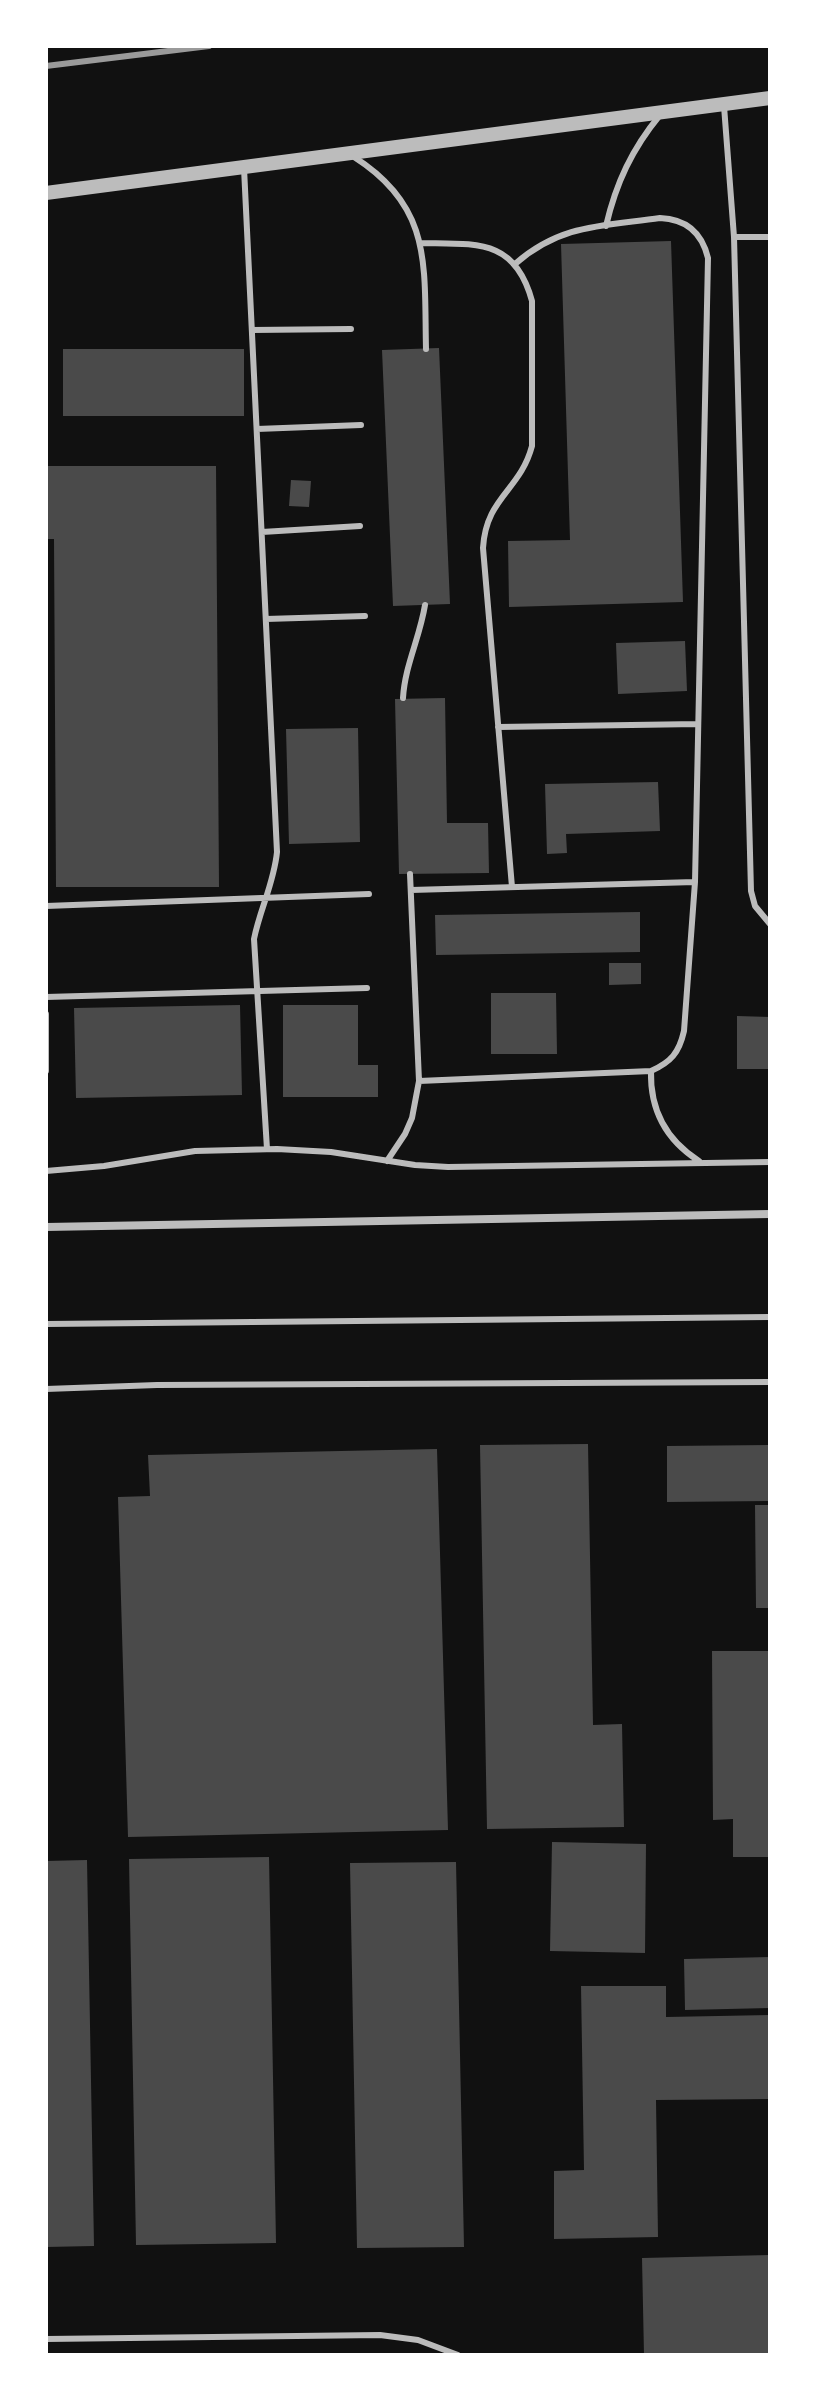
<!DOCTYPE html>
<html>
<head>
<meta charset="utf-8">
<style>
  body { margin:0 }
  #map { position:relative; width:816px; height:2401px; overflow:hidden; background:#111; font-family:"Fira Sans",sans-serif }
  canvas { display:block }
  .frame { position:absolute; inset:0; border:48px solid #fff; pointer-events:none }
</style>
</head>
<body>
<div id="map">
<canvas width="816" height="2401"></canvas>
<div class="frame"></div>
</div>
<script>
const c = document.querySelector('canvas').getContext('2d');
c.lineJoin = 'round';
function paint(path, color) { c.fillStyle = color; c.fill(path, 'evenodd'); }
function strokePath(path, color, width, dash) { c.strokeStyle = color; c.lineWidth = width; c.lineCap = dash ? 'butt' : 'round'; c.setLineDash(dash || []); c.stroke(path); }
const building = new Path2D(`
  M 671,241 L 683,602 L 509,607 L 508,541 L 570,540 L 561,244 Z
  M 439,348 L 450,604 L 393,606 L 382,350 Z
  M 63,349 L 244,349 L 244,416 L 63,416 Z
  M 46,466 L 216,466 L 219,887 L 56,887 L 54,539 L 46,539 Z
  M 291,480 L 311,481 L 309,507 L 289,506 Z
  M 685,641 L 687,691 L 618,694 L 616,643 Z
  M 445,698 L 447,823 L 488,823 L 489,873 L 399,874 L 395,699 Z
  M 358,728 L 360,842 L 289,844 L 286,729 Z
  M 658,782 L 660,831 L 566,834 L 567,853 L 547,854 L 545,784 Z
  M 640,912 L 640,952 L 436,955 L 435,915 Z
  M 609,963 L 641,963 L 641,984 L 609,985 Z
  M 491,993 L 556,993 L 557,1054 L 491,1054 Z
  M 240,1005 L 242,1095 L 76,1098 L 74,1008 Z
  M 283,1005 L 358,1005 L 358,1065 L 378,1065 L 378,1097 L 283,1097 Z
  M 737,1016 L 770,1017 L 770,1069 L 737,1069 Z
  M 588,1444 L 593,1725 L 622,1724 L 624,1827 L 487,1829 L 480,1445 Z
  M 770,1445 L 770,1501 L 667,1502 L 667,1446 Z
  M 437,1449 L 448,1830 L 128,1837 L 118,1497 L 150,1496 L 148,1455 Z
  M 755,1505 L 770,1505 L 770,1608 L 756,1608 Z
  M 712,1651 L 770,1651 L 770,1857 L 733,1857 L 733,1819 L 713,1820 Z
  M 552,1842 L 646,1844 L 645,1953 L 550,1951 Z
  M 269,1857 L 276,2243 L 136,2245 L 129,1859 Z
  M 87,1860 L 94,2246 L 46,2247 L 46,1861 Z
  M 456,1862 L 464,2247 L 357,2248 L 350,1863 Z
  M 770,1957 L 770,2008 L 685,2010 L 684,1959 Z
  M 581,1986 L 666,1986 L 666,2017 L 770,2015 L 770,2099 L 656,2100 L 658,2237 L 554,2239 L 554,2171 L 584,2170 Z
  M 770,2255 L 770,2355 L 644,2355 L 642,2258 Z`);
const service = new Path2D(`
  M 724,106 L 734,237 L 751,891 L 755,906 L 770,924
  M 354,157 C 433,207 424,266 426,349
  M 244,168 L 277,852 C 274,883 260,909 254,939 L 267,1149
  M 606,226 C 616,183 632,149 660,115
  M 734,237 L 770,237
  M 421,243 C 476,244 515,238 532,301 L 532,446 C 520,491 486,497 483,548 L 512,887
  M 252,330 L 351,329
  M 257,429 L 361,425
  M 262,532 L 360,526
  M 266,619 L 365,616
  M 403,698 C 405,665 420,637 425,605
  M 498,727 L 698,724
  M 411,890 L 695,882
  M 46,906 L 369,894
  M 46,997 L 367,988
  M 46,1014 L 46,1071
  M 651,1071 C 650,1110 666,1140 699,1161
  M 419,1081 L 651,1071 C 671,1062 679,1053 684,1031 L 695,882 L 708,258 C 702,233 686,219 660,218 C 603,226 560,224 515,264
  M 387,1161 L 405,1134 L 412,1118 L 419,1081 L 410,874
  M 46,1171 L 104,1166 L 195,1151 L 277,1149 L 331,1152 L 415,1165 L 448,1167 L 770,1162
  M 46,1324 L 770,1317
  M 46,1389 L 157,1385 L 770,1382
  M 46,2339 L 380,2335 L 418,2340 L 458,2355`);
const minor = new Path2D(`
  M 46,1227 L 770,1214`);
const tertiary = new Path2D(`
  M 46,193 L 770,98`);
const rail = new Path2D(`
  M 46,66 L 209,46`);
paint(building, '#4a4a4a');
strokePath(service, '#bcbcbc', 6);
strokePath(minor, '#bcbcbc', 8);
strokePath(tertiary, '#bcbcbc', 14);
strokePath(rail, '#9a9a9a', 6);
</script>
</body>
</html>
